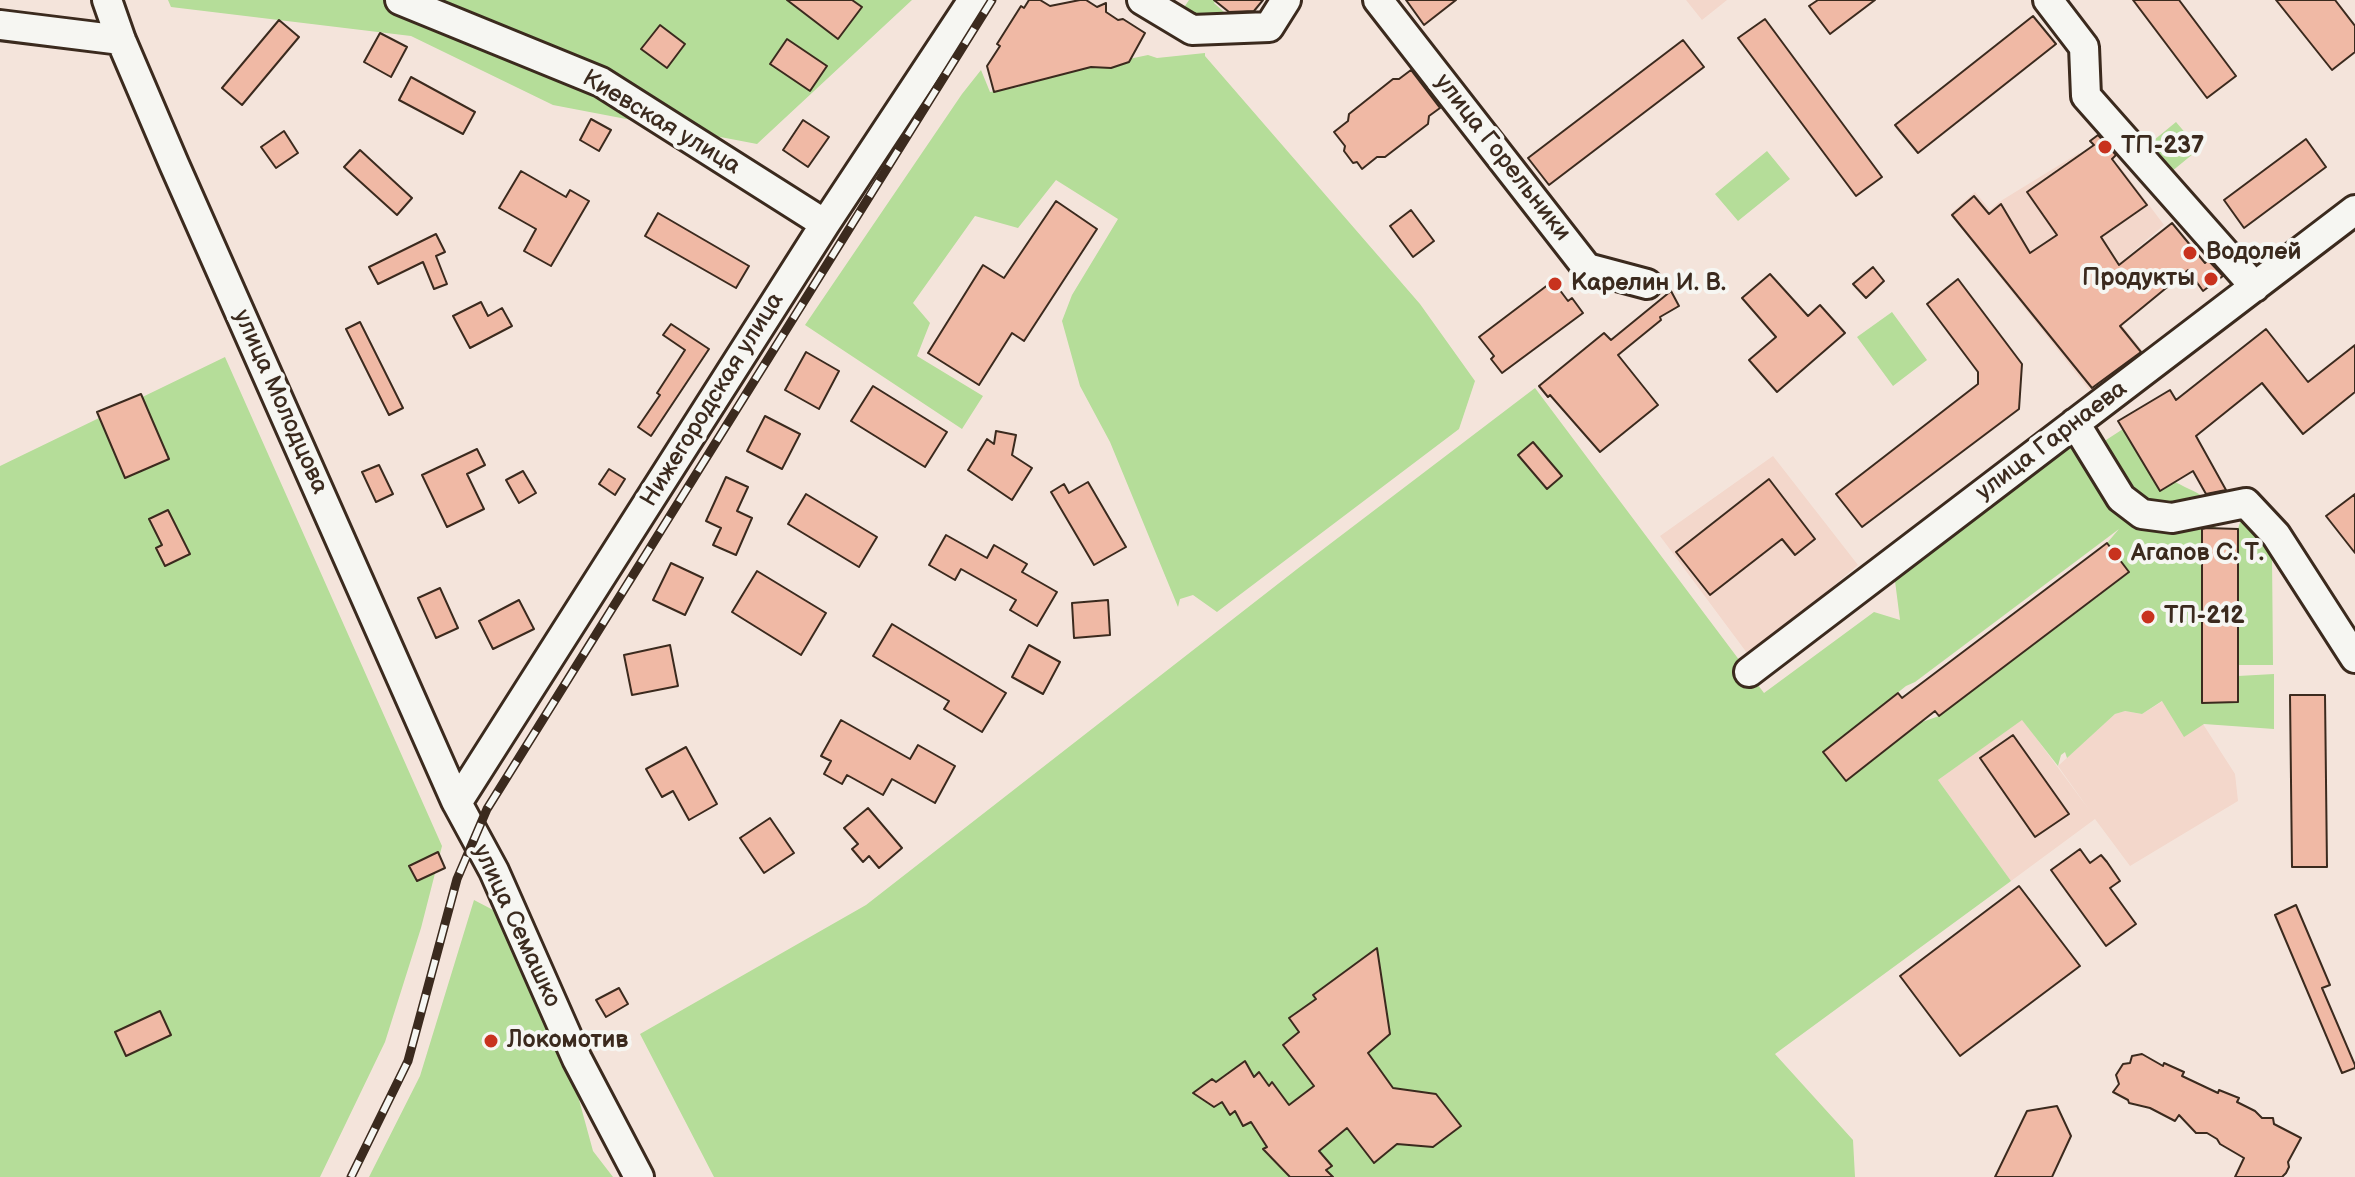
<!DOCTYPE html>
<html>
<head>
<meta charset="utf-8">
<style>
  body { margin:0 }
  canvas { display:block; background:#f4e4db }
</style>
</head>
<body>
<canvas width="2355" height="1177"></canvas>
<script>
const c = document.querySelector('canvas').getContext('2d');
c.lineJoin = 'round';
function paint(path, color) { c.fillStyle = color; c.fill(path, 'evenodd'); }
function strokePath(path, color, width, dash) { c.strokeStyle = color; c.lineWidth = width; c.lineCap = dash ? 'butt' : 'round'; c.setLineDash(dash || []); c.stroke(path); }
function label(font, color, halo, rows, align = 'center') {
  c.font = font + ' "Balsamiq Sans",sans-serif'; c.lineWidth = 8; c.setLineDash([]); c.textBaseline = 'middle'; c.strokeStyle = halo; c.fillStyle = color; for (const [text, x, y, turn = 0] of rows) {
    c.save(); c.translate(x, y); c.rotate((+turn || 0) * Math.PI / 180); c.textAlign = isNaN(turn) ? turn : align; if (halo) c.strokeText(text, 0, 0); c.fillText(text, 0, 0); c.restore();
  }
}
const built = new Path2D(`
  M 1686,0 L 1727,0 L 1702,20 Z
  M 2079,153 L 2097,178 L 2119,165 L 2164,225 L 2092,287 L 2149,359 L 2091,392 L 1950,214 L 1975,192 L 1990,210 L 1999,202 Z
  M 1773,456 L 1858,565 L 1750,657 L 1660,536 Z
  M 2163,701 L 2203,724 L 2235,774 L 2238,801 L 2130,866 L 2095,819 L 2011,881 L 1938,780 L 2022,719 L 2090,811 L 2058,766 L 2115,714 L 2124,711 L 2142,714 Z`);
const green = new Path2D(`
  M 168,0 L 912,0 L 757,144 L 553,105 L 411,36 L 171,7 Z
  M 1155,0 L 1170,0 L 1183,9 L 1189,0 L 1216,0 L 1214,3 L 1234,21 L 1193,22 Z
  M 1205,53 L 1205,56 L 1420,304 L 1475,381 L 1459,429 L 1217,612 L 1193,595 L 1180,599 L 1178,607 L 1110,442 L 1080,386 L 1062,321 L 1072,295 L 1118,219 L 1056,180 L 1018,228 L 975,216 L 913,303 L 930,323 L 917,356 L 983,396 L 962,429 L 805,325 L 962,94 L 981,70 L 990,92 L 1019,87 L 1018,82 L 1148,55 L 1157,58 Z
  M 2176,122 L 2199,149 L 2171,172 L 2148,145 Z
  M 1767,151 L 1790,179 L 1738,221 L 1715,194 Z
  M 1892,312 L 1927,360 L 1893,386 L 1857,337 Z
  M 225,357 L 442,846 L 421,928 L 385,1042 L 320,1177 L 0,1177 L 0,466 Z
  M 1535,388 L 1764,693 L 1874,612 L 1900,620 L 1895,581 L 2075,443 L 2083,455 L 2123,429 L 2160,491 L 2175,482 C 2204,497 2211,494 2216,529 L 2202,529 L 2202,702 L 2237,702 L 2238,676 L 2274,674 L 2274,729 L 2204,724 L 2184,737 L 2162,701 L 2142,714 L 2125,711 L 2115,714 L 2067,758 L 2065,752 L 2061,755 L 2058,766 L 2022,720 L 1938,780 L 2011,881 L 1775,1054 L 1853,1140 L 1855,1177 L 714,1177 L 640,1034 L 866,905 L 1301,566 ZM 2119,529 L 2107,543 L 2129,573 L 1939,716 L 1922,722 L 1846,781 L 1824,752 L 1906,686 L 1915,682 Z
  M 2246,503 L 2272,555 L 2273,665 L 2238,665 L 2238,529 Z
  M 474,900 L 497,912 L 536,1007 L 578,1096 L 593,1151 L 613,1177 L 369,1177 L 420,1076 Z`);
const building = new Path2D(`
  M 787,0 L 852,0 L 862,7 L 838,39 Z
  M 1029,0 L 1040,0 L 1050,6 L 1080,0 L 1086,0 L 1097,7 L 1106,3 L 1106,12 L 1118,20 L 1123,19 L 1145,33 L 1129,62 L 1111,68 L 1091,67 L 994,92 L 987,66 L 1000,46 L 997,44 L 1021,6 L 1024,8 Z
  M 1214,0 L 1263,0 L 1254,11 L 1229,12 Z
  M 1406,0 L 1456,0 L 1424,25 Z
  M 1818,0 L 1875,0 L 1830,34 L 1809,6 Z
  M 2133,0 L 2179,0 L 2236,76 L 2207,98 Z
  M 2276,0 L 2335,0 L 2355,26 L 2355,52 L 2332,70 Z
  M 2033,16 L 2056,44 L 1918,153 L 1895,125 Z
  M 1765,19 L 1882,177 L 1856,196 L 1738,38 Z
  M 279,20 L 299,37 L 242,105 L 222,88 Z
  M 660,25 L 685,44 L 667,68 L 641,49 Z
  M 380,33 L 407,47 L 391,77 L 364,62 Z
  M 787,39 L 827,66 L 810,91 L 770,64 Z
  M 1683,40 L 1704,67 L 1549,185 L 1528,158 Z
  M 1411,70 L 1440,108 L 1429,116 L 1428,124 L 1385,157 L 1377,157 L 1362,169 L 1357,162 L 1353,163 L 1344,151 L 1345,146 L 1334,132 L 1348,121 L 1349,114 L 1393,79 L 1399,79 Z
  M 411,77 L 475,112 L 463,134 L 399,100 Z
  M 591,119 L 611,130 L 599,151 L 580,140 Z
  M 803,120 L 829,137 L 808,167 L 783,150 Z
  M 284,131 L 298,153 L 276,168 L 261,147 Z
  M 2098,135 L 2116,155 L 2112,159 L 2147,205 L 2101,237 L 2119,265 L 2172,223 L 2205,263 L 2208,260 L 2223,276 L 2203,291 L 2188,270 L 2120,326 L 2141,352 L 2092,388 L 1952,215 L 1974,196 L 1989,214 L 2001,204 L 2030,253 L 2057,235 L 2027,192 L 2094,145 L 2090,141 Z
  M 2306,139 L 2326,167 L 2244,228 L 2224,200 Z
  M 360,150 L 412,198 L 397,215 L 344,167 Z
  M 521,171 L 566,197 L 570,190 L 589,201 L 551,266 L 524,251 L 536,229 L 499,208 Z
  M 1056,201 L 1097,229 L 1024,341 L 1012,333 L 979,385 L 928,353 L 983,265 L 1004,278 Z
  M 1411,210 L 1434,241 L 1413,257 L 1390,226 Z
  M 658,213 L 749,266 L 736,288 L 645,236 Z
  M 436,234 L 445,252 L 436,256 L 447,284 L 434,289 L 423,262 L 378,284 L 369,267 Z
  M 1873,267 L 1884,281 L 1866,298 L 1853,284 Z
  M 1770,274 L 1808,316 L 1820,305 L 1845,333 L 1777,392 L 1749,360 L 1776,337 L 1742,298 Z
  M 1958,279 L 2022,364 L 2019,409 L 1862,527 L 1836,494 L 1978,384 L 1978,372 L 1927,304 Z
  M 1553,281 L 1568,301 L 1572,298 L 1583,313 L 1502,373 L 1491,359 L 1494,356 L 1479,337 Z
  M 1671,291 L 1679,306 L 1660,317 L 1661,320 L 1618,355 L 1658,405 L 1600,452 L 1550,395 L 1548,397 L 1539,386 L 1604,333 L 1611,340 Z
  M 481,302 L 488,316 L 502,308 L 512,326 L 470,348 L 453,316 Z
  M 360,322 L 403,408 L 389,415 L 346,329 Z
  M 671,324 L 709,349 L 651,436 L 638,427 L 660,395 L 657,393 L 685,350 L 663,335 Z
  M 2266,329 L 2308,382 L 2355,345 L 2355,392 L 2303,434 L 2262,383 L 2196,436 L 2226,490 L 2206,494 L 2193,471 L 2160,491 L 2118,421 L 2170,390 L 2176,400 Z
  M 806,352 L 839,371 L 819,409 L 785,390 Z
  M 873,386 L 947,432 L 925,467 L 851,421 Z
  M 141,394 L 169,459 L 125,478 L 97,412 Z
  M 765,416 L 800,434 L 782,469 L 747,451 Z
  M 996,431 L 1016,435 L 1012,455 L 1032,468 L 1012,500 L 968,470 L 987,439 L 994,444 Z
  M 1533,442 L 1562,476 L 1547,489 L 1518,455 Z
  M 477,449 L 485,465 L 467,474 L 484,509 L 447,527 L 422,475 Z
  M 379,465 L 393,494 L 376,502 L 362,472 Z
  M 609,469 L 625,479 L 615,495 L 599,484 Z
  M 523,471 L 536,493 L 519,503 L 506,480 Z
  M 726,477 L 748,487 L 737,511 L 752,518 L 736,555 L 713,545 L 721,528 L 706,521 Z
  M 1769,479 L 1815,539 L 1795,555 L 1782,539 L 1710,595 L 1676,552 Z
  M 1088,482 L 1126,547 L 1094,565 L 1051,492 L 1064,484 L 1069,493 Z
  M 806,494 L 877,537 L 859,567 L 788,524 Z
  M 2355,494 L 2355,553 L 2326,516 Z
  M 168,510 L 190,554 L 165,566 L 156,548 L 162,545 L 149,519 Z
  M 2207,528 L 2238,529 L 2238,702 L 2202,703 L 2202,529 Z
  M 946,535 L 987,558 L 994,545 L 1027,564 L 1022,572 L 1057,592 L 1037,626 L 1010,610 L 1016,600 L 961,569 L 955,580 L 929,565 Z
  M 2107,543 L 2129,572 L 1939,716 L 1935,711 L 1846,781 L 1823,752 L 1898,693 L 1902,698 Z
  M 671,563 L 703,578 L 685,615 L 653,600 Z
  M 757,571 L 826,613 L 801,655 L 732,612 Z
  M 440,588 L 458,628 L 436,638 L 418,598 Z
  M 519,600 L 534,629 L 493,649 L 479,621 Z
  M 1108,600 L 1110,635 L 1074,638 L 1072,603 Z
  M 892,624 L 1006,693 L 982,732 L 944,709 L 949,701 L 873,656 Z
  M 670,645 L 678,686 L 632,695 L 624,655 Z
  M 1029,645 L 1060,662 L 1043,694 L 1012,677 Z
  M 2290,695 L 2325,695 L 2327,867 L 2292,867 Z
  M 841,720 L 910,759 L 918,745 L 955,766 L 935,803 L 892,779 L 883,795 L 847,775 L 842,784 L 824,774 L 831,761 L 821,756 Z
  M 2013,735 L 2069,814 L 2035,837 L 1980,758 Z
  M 686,747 L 717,804 L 689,820 L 673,791 L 662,797 L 646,769 Z
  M 868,808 L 902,848 L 879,868 L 869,856 L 863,862 L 852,849 L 858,844 L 844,828 Z
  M 770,818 L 794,853 L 764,873 L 740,838 Z
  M 2080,849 L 2090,863 L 2101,855 L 2107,862 L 2120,881 L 2110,888 L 2136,924 L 2106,946 L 2051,870 Z
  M 438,852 L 445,868 L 417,881 L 409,866 Z
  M 2019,886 L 2080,966 L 1960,1056 L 1900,976 Z
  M 2296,905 L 2330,985 L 2322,988 L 2355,1065 L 2355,1068 L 2342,1073 L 2275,915 Z
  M 1377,948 L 1390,1034 L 1368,1053 L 1393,1088 L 1436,1094 L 1461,1126 L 1433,1147 L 1397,1144 L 1374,1163 L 1347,1128 L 1319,1151 L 1332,1166 L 1326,1170 L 1333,1177 L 1290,1177 L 1263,1149 L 1267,1147 L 1251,1122 L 1243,1126 L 1235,1111 L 1230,1115 L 1222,1102 L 1214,1107 L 1193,1093 L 1212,1079 L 1216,1082 L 1245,1061 L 1254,1077 L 1259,1072 L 1269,1086 L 1272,1082 L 1289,1105 L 1314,1086 L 1283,1045 L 1299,1032 L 1289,1018 L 1316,999 L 1313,995 Z
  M 619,988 L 628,1004 L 606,1017 L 596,1000 Z
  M 160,1011 L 171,1035 L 126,1056 L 115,1032 Z
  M 2142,1054 L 2163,1066 L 2164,1063 L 2184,1072 L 2182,1076 L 2218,1093 L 2219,1090 L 2239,1098 L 2237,1102 L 2255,1111 L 2262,1118 L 2273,1118 L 2274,1124 L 2301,1138 L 2288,1162 L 2289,1167 L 2286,1173 L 2282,1177 L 2235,1177 L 2244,1158 L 2220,1144 L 2217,1139 L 2207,1133 L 2196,1133 L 2179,1115 L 2175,1121 L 2150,1108 L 2129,1103 L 2128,1100 L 2113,1092 L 2119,1084 L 2116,1075 L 2123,1064 L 2130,1063 L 2132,1056 Z
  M 2057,1106 L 2071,1136 L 2052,1177 L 1995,1177 L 2027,1111 Z`);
const minor = new Path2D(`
  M 107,0 L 121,40 L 174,164 L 456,801 L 494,871 L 577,1059 L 639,1177
  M 400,0 L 601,82 L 825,224
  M 1142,0 L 1192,30 L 1269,27 L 1286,0
  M 1378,0 L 1587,268 L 1647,284
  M 2048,0 L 2084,47 L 2086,96 L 2255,287
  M 0,25 L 121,40
  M 2075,423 L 2121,498 L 2142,514 L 2172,518 L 2246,503 L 2276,535 L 2355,658
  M 1749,672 L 2355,210
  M 457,803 L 825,224 L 973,0`);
const rail = new Path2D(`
  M 351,1177 L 408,1061 L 457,879 L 487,809 L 992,0`);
const markers = [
  [2105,147,8,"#c8321e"],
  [2190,253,8,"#c8321e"],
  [2211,279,8,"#c8321e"],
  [1555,284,8,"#c8321e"],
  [2115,554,8,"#c8321e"],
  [2148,617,8,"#c8321e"],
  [491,1041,8,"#c8321e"]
];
const streetNames = [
  ["Киевская улица",661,123,31],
  ["улица Горельники",1502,158,52],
  ["Нижегородская улица",713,400,-58],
  ["улица Молодцова",280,402,66],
  ["улица Гарнаева",2052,441,-37],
  ["улица Семашко",516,926,65]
];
const poiNames = [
  ["ТП-237",2121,147],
  ["Водолей",2206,253],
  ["Продукты",2195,279,"right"],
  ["Карелин И. В.",1571,284],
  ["Агапов С. Т.",2131,554],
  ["ТП-212",2164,617],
  ["Локомотив",507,1041]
];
paint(built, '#f3d7cb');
paint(green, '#b5dd99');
paint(building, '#f0b9a5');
strokePath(building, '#3b2a1e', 2);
strokePath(minor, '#3b2a1e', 34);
strokePath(minor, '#f6f6f2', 28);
strokePath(rail, '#3b2a1e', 9);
strokePath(rail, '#f6f6f2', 6, [18]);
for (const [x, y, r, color] of markers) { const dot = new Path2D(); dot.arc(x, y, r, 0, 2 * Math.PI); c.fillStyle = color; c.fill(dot); strokePath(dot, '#f6f6f2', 3); }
label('24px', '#3b2a1e', '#f6f6f2', streetNames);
label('bold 24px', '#3b2a1e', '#f6f6f2', poiNames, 'left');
</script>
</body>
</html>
